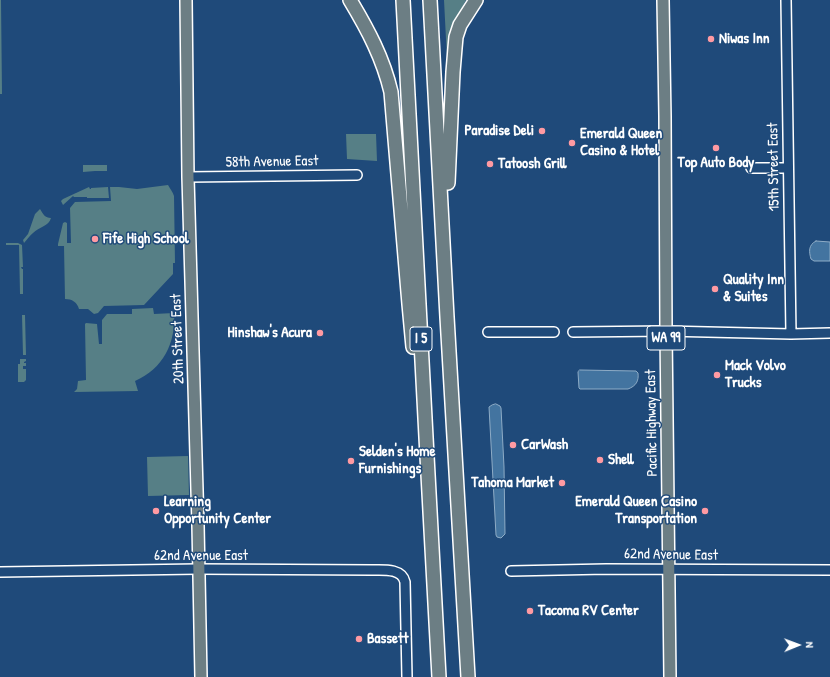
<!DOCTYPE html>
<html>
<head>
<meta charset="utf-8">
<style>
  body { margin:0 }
  #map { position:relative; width:830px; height:677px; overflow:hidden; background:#1f4a7a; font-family:"Patrick Hand",sans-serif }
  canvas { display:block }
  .north { position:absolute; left:778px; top:625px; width:40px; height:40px; -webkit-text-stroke:3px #1f4a7a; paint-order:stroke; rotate:89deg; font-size:11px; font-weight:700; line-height:16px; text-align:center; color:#fff }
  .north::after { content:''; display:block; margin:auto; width:14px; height:18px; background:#fff; clip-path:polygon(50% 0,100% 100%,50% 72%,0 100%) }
</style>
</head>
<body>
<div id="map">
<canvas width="830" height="677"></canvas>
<div class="north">N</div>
</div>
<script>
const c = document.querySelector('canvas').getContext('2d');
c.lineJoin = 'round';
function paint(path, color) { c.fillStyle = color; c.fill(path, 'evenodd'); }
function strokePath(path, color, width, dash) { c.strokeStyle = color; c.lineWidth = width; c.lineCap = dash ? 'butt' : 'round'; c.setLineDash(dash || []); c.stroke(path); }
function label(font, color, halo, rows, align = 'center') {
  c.font = font + ' "Patrick Hand",sans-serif'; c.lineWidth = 3; c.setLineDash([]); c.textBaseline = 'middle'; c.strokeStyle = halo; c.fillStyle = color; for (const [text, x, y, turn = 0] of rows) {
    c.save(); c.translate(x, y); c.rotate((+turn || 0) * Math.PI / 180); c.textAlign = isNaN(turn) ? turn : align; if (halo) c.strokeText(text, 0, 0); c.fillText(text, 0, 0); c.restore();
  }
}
const green = new Path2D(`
  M 0,0 L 1,0 L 2,94 L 0,94 Z
  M 444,0 L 466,0 C 455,19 453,38 448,59 L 447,59 Z
  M 346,134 L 376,134 L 377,161 L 347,159 Z
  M 83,165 L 107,165 L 107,171 L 95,171 L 83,172 Z
  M 168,185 C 170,189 173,192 174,196 L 175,263 L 173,263 L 173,274 L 144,305 L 104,306 L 98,313 L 94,314 L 88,309 L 79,309 C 77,302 72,299 65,299 L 64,246 L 58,246 L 58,244 L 63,223 L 65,222 L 67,223 L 67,243 L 71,243 L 70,208 L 75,202 L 111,201 L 110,187 L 119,187 L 137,189 Z
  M 89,187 L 90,189 L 91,189 L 91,188 L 108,187 L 109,198 L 87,198 L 87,197 L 74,197 L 73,196 L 63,205 L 61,201 L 63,199 Z
  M 40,209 C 43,214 45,218 51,218 C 49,226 39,227 33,233 C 29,236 27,240 24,243 L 23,240 L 28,234 L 35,214 Z
  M 6,243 L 18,243 L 22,245 L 23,267 L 21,267 L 22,269 L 23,269 L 23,294 L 20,294 L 19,245 L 6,245 Z
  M 153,308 L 154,314 L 174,313 C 176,343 163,369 135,381 L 138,391 L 74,392 L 77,389 L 78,381 L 86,380 L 85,324 L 86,323 L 97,324 L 99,344 L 102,344 L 102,320 L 107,314 L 132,314 L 132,309 Z
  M 22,315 L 25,315 L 26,355 L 23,355 Z
  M 20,359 L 26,359 L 26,361 L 24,362 L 24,363 L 26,363 L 26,366 L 23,366 L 23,369 L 26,369 L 26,380 L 24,382 L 18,382 L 18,364 L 20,364 Z
  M 188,456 L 189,495 L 148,496 L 147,457 Z`);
const water = new Path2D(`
  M 816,241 L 830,242 L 830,261 L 814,261 L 811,259 C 809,252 808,245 816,241 Z
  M 580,370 L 636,371 L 638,373 C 639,381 636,386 628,389 L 580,389 L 579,388 L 578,372 Z
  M 496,404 L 500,406 L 501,408 L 504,467 L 505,534 L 501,538 L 497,537 L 496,535 L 489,407 L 492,405 Z`);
const minor = new Path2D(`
  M 786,0 L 791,334
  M 751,168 L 788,168
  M 188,177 L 357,175
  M 488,332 L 554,332
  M 573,332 L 666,331 L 791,334 L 830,333
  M 511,571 L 606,569 L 830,570
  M 0,572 L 198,569 L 372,570 C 383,570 402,568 405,582 L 407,677`);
const major = new Path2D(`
  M 186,0 L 188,177 L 198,525 L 201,677
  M 663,0 L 665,116 L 666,331 L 670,677`);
const highway = new Path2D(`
  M 350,0 C 368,30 383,58 391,92 L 409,304 L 413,347
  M 403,0 L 427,456 L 439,677
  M 430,0 L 447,317 L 468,677
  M 448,183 L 453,72 L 455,48 L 456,37 L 460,25 L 476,0`);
const markers = [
  [711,39,4,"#ff9aa2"],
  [542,131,4,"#ff9aa2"],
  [572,143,4,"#ff9aa2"],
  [716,148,4,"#ff9aa2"],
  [490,164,4,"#ff9aa2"],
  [95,239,4,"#ff9aa2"],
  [715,289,4,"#ff9aa2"],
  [320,333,4,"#ff9aa2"],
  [717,375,4,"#ff9aa2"],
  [513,445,4,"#ff9aa2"],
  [600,460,4,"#ff9aa2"],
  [351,461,4,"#ff9aa2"],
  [562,483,4,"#ff9aa2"],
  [156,511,4,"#ff9aa2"],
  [705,511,4,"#ff9aa2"],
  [530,611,4,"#ff9aa2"],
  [359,639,4,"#ff9aa2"]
];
const shields = [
  [666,338,38],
  [421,339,22]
];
const shieldNames = [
  ["WA 99",666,338],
  ["I 5",421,339]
];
const poiNames = [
  ["Niwas Inn",719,39],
  ["Paradise Deli",534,131,"right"],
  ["Emerald Queen",580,134],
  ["Casino & Hotel",580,151],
  ["Top Auto Body",716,163,"center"],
  ["Tatoosh Grill",498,164],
  ["Fife High School",103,239],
  ["Quality Inn",723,280],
  ["& Suites",723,297],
  ["Hinshaw's Acura",312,333,"right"],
  ["Mack Volvo",725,366],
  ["Trucks",725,383],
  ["CarWash",521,445],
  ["Selden's Home",359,452],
  ["Furnishings",359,469],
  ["Shell",608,460],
  ["Tahoma Market",554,483,"right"],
  ["Learning",164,502],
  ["Opportunity Center",164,519],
  ["Emerald Queen Casino",697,502,"right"],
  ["Transportation",697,519,"right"],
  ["Tacoma RV Center",538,611],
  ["Bassett",367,639]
];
const streetNames = [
  ["58th Avenue East",272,162,-1],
  ["15th Street East",774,167,-91],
  ["20th Street East",178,339,-92],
  ["Pacific Highway East",652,423,-91],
  ["62nd Avenue East",671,555,1],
  ["62nd Avenue East",201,556]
];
paint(green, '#567f86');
paint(water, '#4374a0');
strokePath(water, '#8eacc6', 1);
strokePath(minor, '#fff', 12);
strokePath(major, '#fff', 14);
strokePath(highway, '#fff', 16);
strokePath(minor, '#1f4a7a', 9);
strokePath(major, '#6c7e84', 11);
strokePath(highway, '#6c7e84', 13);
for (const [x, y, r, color] of markers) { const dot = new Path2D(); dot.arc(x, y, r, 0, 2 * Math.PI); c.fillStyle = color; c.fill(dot); strokePath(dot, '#1f4a7a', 1.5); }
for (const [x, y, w] of shields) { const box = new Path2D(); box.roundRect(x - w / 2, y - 12, w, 24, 3); c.fillStyle = '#1f4a7a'; c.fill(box); strokePath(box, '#fff', 1); }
label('bold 14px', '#fff', null, shieldNames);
label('bold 15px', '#fff', '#1f4a7a', poiNames, 'left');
label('15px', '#fff', '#1f4a7a', streetNames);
</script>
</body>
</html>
